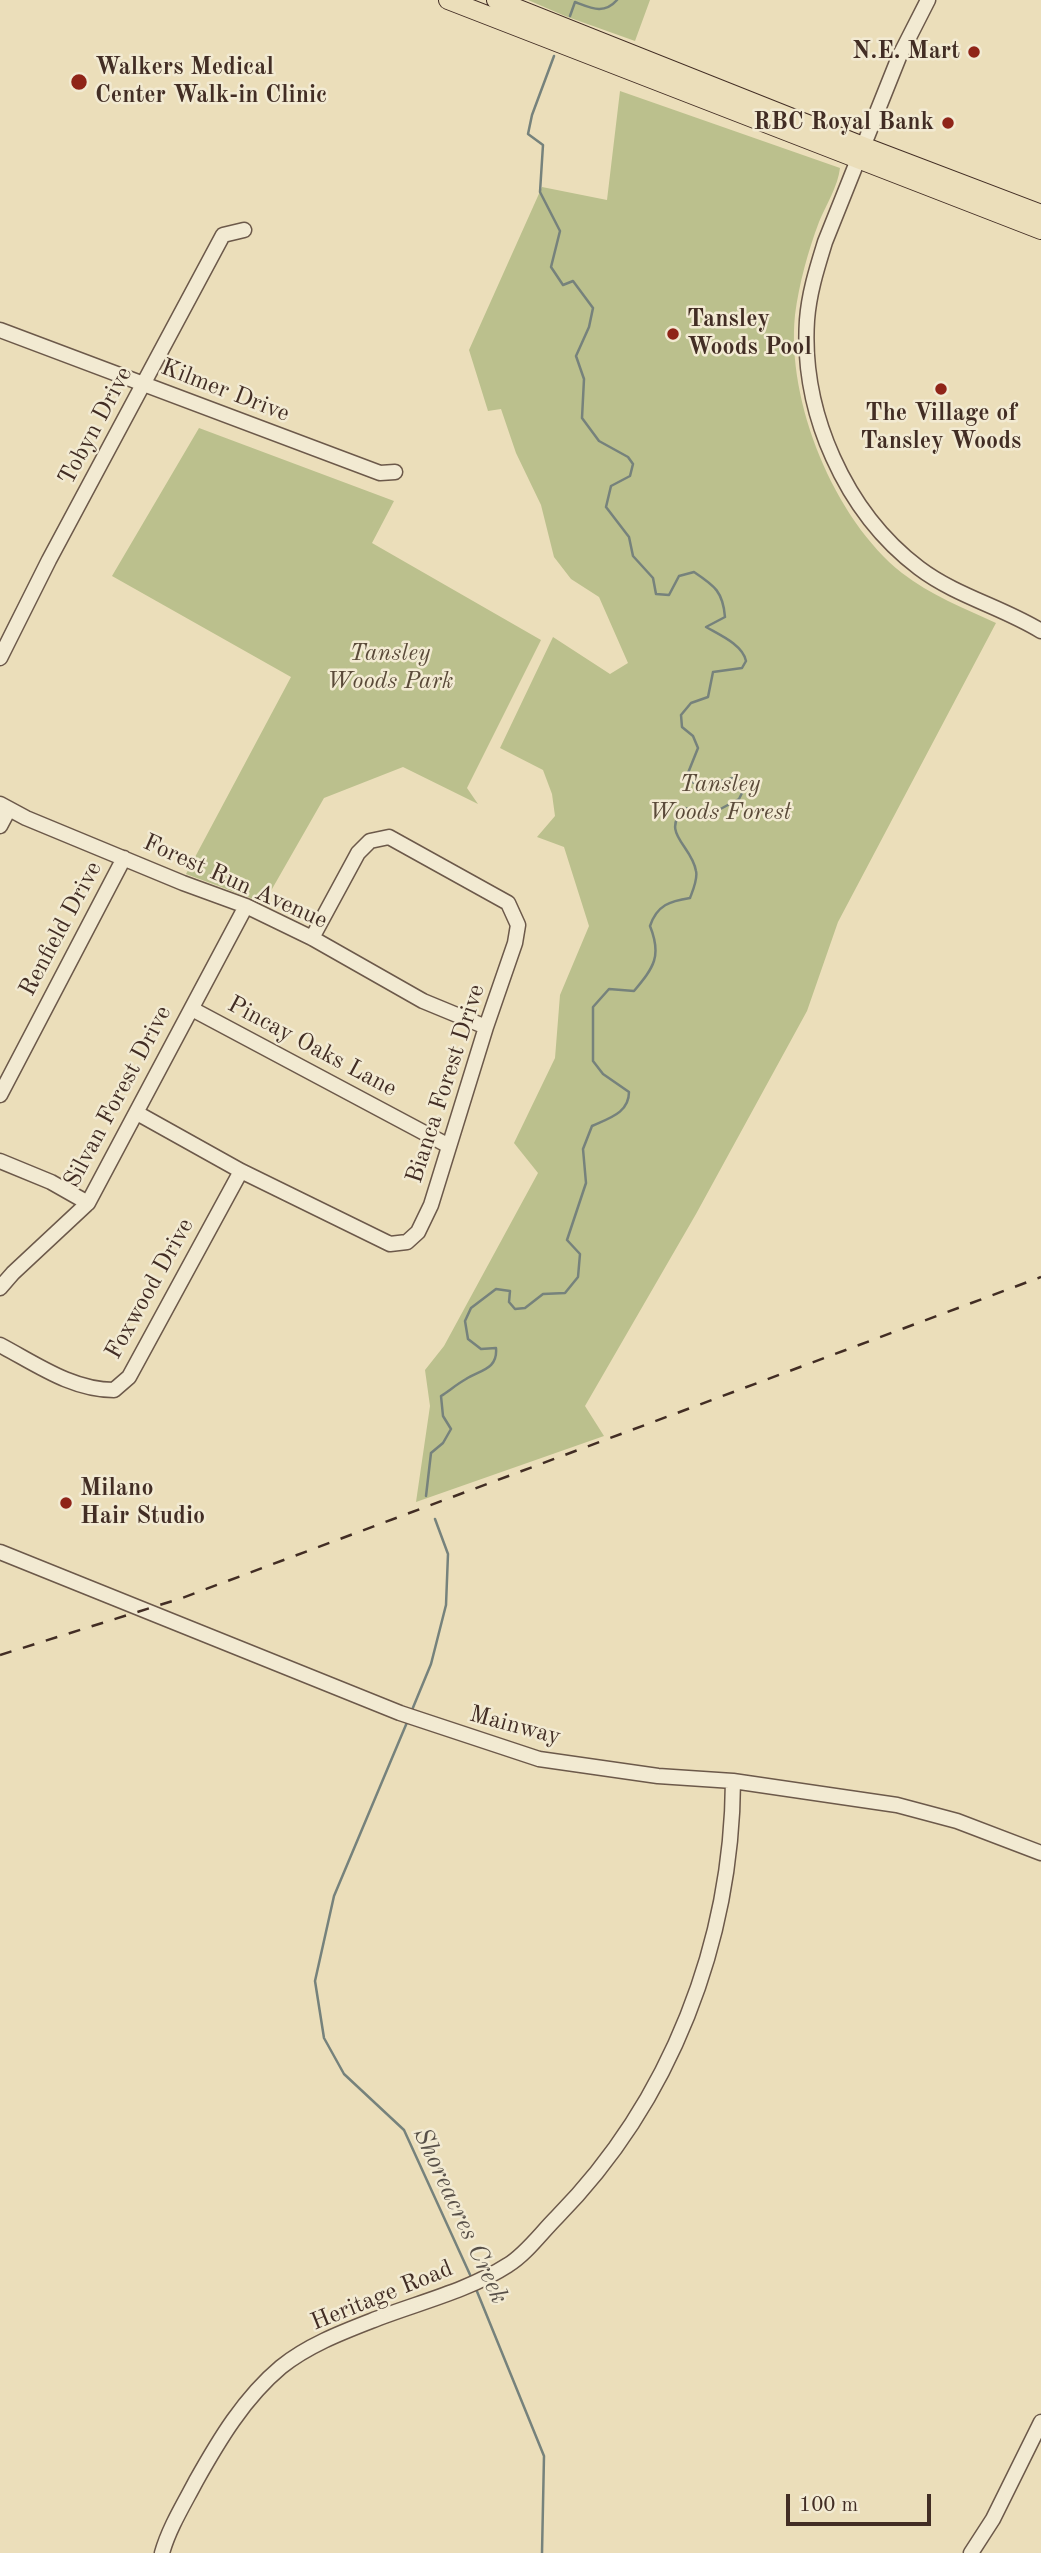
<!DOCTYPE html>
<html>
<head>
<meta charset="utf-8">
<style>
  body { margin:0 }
  #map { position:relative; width:1041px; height:2553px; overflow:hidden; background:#ebdeba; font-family:"Old Standard TT",serif }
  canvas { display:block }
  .scale { position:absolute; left:786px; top:2494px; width:145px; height:32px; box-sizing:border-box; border:4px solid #422d24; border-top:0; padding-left:9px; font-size:21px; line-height:24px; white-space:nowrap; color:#422d24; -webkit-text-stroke:5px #f2ead2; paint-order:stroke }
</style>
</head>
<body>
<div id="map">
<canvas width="1041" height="2553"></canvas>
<div class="scale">100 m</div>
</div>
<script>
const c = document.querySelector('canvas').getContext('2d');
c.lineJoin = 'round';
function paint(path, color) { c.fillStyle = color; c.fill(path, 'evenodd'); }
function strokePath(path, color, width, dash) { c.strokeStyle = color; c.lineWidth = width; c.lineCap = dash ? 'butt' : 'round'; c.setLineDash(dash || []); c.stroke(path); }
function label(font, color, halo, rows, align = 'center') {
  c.font = font + ' "Old Standard TT",serif'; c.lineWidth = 5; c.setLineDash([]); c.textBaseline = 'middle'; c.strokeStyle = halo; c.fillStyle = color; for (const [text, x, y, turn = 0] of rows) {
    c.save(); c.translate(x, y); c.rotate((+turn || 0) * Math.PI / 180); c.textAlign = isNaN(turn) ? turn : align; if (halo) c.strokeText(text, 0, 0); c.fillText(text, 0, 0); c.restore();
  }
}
const green = new Path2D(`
  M 528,0 L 650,0 L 635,41 L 565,16 Z
  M 620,91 L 840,168 C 838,186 826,205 819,222 C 808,251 799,284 795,315 C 786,401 834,519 902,573 C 930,595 964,608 996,623 L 838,922 L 807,1011 L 696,1214 L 585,1406 L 604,1436 L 416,1502 L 430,1406 L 425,1370 L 444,1346 L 538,1173 L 514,1143 L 555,1058 L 560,995 L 589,926 L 564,847 L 537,837 L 555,816 L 552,794 L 543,770 L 500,748 L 553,637 L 610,674 L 628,663 L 599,597 L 571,579 L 554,557 L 541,505 L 516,453 L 501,409 L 488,411 L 469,350 L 542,187 L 607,200 Z
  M 199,428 L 394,501 L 372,543 L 541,640 L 467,788 L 478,804 L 403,767 L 324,798 L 264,903 L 186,874 L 291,677 L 112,576 Z`);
const stream = new Path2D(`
  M 570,16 L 575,2 C 591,8 604,15 617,0
  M 426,1496 L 431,1453 L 443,1443 L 451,1429 L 443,1416 L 441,1396 C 449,1391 457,1384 466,1379 C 479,1370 498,1370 496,1348 L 481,1349 L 468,1339 L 465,1321 L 471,1308 L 496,1289 L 510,1291 L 509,1302 L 515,1309 L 525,1308 L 543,1294 L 565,1293 L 578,1277 L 580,1254 L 567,1240 L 586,1183 L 583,1149 L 592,1126 C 609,1118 629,1113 629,1092 L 603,1074 L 593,1061 L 593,1007 L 609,989 L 634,991 C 654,967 662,956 650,926 C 657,905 670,901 690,898 C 693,890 698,879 696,871 C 692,845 659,833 685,808 L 713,813 L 739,799 L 744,789 L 742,782 L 734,778 C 714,781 704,792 686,778 L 698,748 L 693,736 L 682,727 L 681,715 L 691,703 L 708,697 L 713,672 L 742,668 L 746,661 C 743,645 720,635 706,627 L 725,617 C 723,592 715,586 694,572 L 679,576 L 669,595 L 656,594 L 653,578 L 633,556 L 629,537 L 606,507 L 611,486 L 630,476 L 633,464 L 628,457 L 599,441 L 582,418 L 584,379 L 576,356 L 589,327 L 593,308 L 573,281 L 563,285 L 551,267 L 560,231 L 540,192 L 543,145 L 528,134 L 532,115 L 554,56
  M 412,1710 L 431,1664 L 446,1605 L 448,1554 L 435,1519
  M 408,1720 L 334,1896 L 315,1981 L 324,2038 L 344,2074 L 404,2130 L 472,2279
  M 476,2289 L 544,2456 L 542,2553`);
const minor = new Path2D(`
  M 928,0 L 899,57 L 825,242 C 817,268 809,293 807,320 C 801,412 845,512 919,568 C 956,596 1002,607 1041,631
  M 0,330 L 380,473 L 395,472
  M 0,658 L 49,560 L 223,235 L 244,230
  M 0,804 L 26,818 L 183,883 L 246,906 L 312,938 L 423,1001 L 486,1027
  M 0,826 L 9,809
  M 192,1009 L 449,1146
  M 0,1095 L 124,858
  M 137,1113 L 241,1171 L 390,1244 L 407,1242 L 418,1232 L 431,1205 L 486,1027 L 515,943 L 518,925 L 508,903 L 389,837 L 370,841 L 358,853 L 312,938
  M 0,1161 L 51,1182 L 88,1203
  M 0,1288 L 13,1273 L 88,1203 L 246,906
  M 0,1345 C 36,1364 72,1390 114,1390 L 129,1377 L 241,1171
  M 0,1552 L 400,1713 L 539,1759 L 658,1776 L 733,1781 L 897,1805 L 957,1821 L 1041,1853
  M 162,2553 C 169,2528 184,2504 196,2481 C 219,2440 244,2398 281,2367 C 307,2346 340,2333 371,2321 C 416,2303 466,2292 508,2265 C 526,2254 541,2233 557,2217 C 671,2101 732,1942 733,1781
  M 971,2553 L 993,2519 L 1041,2422`);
const major = new Path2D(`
  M 448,0 L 1041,230
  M 496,0 L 863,146 L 1041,214`);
const rail = new Path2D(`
  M 0,1655 L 182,1598 L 1041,1277`);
const markers = [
  [974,52,7,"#8f2418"],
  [79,82,9,"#8f2418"],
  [948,123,7,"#8f2418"],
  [673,334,7,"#8f2418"],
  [941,389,7,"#8f2418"],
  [66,1503,7,"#8f2418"]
];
const poiNames = [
  ["N.E. Mart",960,52,"right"],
  ["Walkers Medical",95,68],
  ["Center Walk-in Clinic",95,96],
  ["RBC Royal Bank",934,123,"right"],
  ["Tansley",687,320],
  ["Woods Pool",687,348],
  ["The Village of",941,414,"center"],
  ["Tansley Woods",941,442,"center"],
  ["Milano",80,1489],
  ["Hair Studio",80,1517]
];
const streetNames = [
  ["Kilmer Drive",225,391,21],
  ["Tobyn Drive",96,426,-62],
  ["Forest Run Avenue",235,882,24],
  ["Renfield Drive",61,929,-62],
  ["Pincay Oaks Lane",312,1047,28],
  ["Bianca Forest Drive",446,1084,-72],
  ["Silvan Forest Drive",118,1097,-62],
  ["Foxwood Drive",150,1289,-61],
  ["Mainway",515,1726,15],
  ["Heritage Road",382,2296,-22]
];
const parkNames = [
  ["Tansley",390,654],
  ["Woods Park",390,682],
  ["Tansley",720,785],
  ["Woods Forest",720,813]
];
const waterNames = [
  ["Shoreacres Creek",460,2216,65]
];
paint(green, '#bbc08d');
strokePath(stream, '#76827c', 2.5);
strokePath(minor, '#6c594a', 17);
strokePath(major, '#422d24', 20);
strokePath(minor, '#f2ead2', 14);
strokePath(major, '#ebdeba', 18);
strokePath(rail, '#422d24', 2.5, [12, 12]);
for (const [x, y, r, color] of markers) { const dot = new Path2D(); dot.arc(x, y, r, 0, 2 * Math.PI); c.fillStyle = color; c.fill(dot); strokePath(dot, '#f2ead2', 2.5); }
label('bold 24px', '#422d24', '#f2ead2', poiNames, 'left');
label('24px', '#422d24', '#f2ead2', streetNames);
label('italic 24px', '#5a4a39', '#f2ead2', parkNames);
label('italic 26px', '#585048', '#f2ead2', waterNames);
</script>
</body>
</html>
